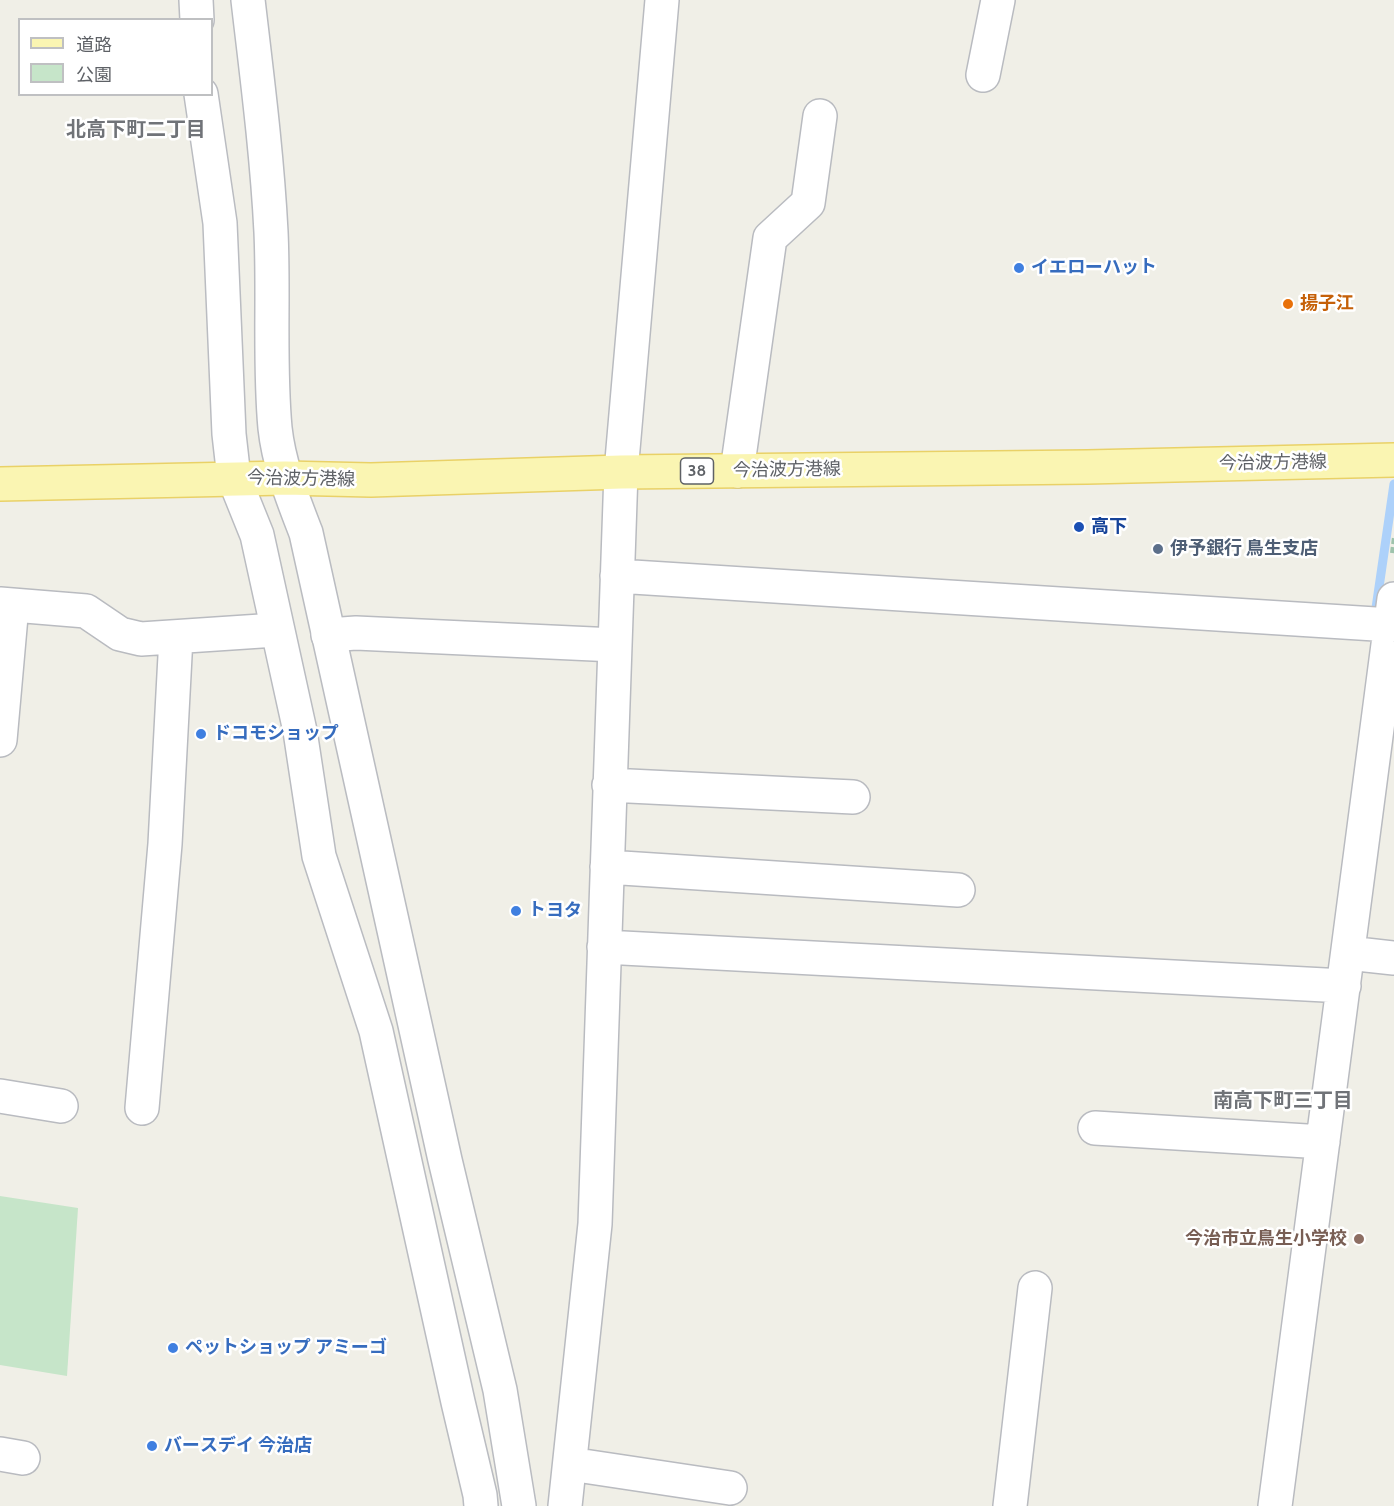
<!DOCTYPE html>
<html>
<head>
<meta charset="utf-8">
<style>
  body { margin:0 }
  #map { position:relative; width:1394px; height:1506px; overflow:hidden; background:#f0efe7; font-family:Cabin,"Noto Sans JP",sans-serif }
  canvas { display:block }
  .legend { position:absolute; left:18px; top:18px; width:195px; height:78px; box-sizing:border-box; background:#fff; border:2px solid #bfc0c2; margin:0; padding:8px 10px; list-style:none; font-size:18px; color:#5e6166 }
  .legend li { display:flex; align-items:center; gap:12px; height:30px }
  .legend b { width:30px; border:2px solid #bfc0c2 }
</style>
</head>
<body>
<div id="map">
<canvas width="1394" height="1506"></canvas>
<ul class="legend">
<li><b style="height:8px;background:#faf5b2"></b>道路</li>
<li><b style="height:16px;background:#c6e5c9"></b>公園</li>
</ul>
</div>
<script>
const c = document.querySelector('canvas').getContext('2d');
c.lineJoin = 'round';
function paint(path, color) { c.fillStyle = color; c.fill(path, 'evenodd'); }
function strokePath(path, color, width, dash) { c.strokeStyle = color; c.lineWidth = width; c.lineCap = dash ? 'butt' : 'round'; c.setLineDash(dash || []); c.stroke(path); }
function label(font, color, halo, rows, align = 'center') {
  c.font = font + ' Cabin,"Noto Sans JP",sans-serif'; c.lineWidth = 5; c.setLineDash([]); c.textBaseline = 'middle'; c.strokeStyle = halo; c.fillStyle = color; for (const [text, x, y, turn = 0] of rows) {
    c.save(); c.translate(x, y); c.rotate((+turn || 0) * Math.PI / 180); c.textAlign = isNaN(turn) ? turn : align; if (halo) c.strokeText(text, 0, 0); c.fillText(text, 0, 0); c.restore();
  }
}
const green = new Path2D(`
  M 0,1196 L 78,1208 L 67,1376 L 0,1365 Z`);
const stream = new Path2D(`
  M 1376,608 L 1394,484`);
const path = new Path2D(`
  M 1392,553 L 1394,537`);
const street = new Path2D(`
  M 983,75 L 998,0
  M 737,471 L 770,238 L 808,203 L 820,116
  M 617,576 L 1391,625
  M 0,604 L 86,611 L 120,634 L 141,639 L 276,630
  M 328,635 L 356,633 L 615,645
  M 0,740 L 12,605
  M 609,785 L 853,797
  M 607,867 L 958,890
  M 604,947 L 1344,986
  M 1348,953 L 1394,958
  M 0,1096 L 61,1106
  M 142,1108 L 165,844 L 176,637
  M 1095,1128 L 1323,1142
  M 0,1454 L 23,1458
  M 570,1464 L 730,1488
  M 565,1506 L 595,1224 L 621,472 L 662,0
  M 1010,1506 L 1035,1288
  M 1275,1506 L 1394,599`);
const secondary = new Path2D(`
  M 196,0 L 197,20
  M 248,0 C 257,77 267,154 271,232 C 274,297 269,363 275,428 C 279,465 293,499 306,533 L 445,1160 L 500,1390 L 519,1506
  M 201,94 L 220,223 L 229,434 L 234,478 L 257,535 L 300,731 L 319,856 L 376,1031 L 458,1402 L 480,1495 L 481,1506`);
const primary = new Path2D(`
  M 0,484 L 285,478 L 371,480 L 621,472 L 1087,467 L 1394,460`);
const markers = [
  [1019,268,6,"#3f7fe0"],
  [1288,304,6,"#e8710a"],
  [1079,527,6,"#1a4fb4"],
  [1158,549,6,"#5c6f8a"],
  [201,734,6,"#3f7fe0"],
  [516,911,6,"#3f7fe0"],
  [1359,1239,6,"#8d6e63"],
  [173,1348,6,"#3f7fe0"],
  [152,1446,6,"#3f7fe0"]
];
const shields = [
  [697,471,33]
];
const shieldNames = [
  ["38",697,471]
];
const shopNames = [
  ["イエローハット",1031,268],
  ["ドコモショップ",213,734],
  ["トヨタ",528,911],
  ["ペットショップ アミーゴ",185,1348],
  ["バースデイ 今治店",164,1446]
];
const foodNames = [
  ["揚子江",1300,304]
];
const streetNames = [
  ["今治波方港線",1273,463,-1],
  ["今治波方港線",787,470,-1],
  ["今治波方港線",301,479,1]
];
const transitNames = [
  ["高下",1091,527]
];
const serviceNames = [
  ["伊予銀行 鳥生支店",1170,549]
];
const educationNames = [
  ["今治市立鳥生小学校",1347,1239]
];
const neighbourhoodNames = [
  ["北高下町二丁目",136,130],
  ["南高下町三丁目",1283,1101]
];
paint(green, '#c6e5c9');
strokePath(stream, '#add1fa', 9);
strokePath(street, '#b9bbc0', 36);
strokePath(secondary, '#babcc1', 36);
strokePath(primary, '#e9d167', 36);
strokePath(path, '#9ec3ac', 4, [6, 3]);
strokePath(street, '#fff', 33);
strokePath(secondary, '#fff', 33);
strokePath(primary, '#faf5b2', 33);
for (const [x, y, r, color] of markers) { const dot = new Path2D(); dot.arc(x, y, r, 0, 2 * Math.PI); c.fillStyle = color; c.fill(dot); strokePath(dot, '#fff', 2); }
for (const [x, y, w] of shields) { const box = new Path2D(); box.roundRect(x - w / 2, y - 13, w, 26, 4.5); c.fillStyle = '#fff'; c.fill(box); strokePath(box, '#5e6166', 1.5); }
label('bold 16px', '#5e6166', null, shieldNames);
label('bold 18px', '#366cbe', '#fff', shopNames, 'left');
label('bold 18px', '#c56008', '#fff', foodNames, 'left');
label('18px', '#5e6166', '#fff', streetNames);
label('bold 18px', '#164399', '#fff', transitNames, 'left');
label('bold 18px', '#4e5e75', '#fff', serviceNames, 'left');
label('bold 18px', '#785e54', '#fff', educationNames, 'right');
label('bold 20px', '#707378', '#fff', neighbourhoodNames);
</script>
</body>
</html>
